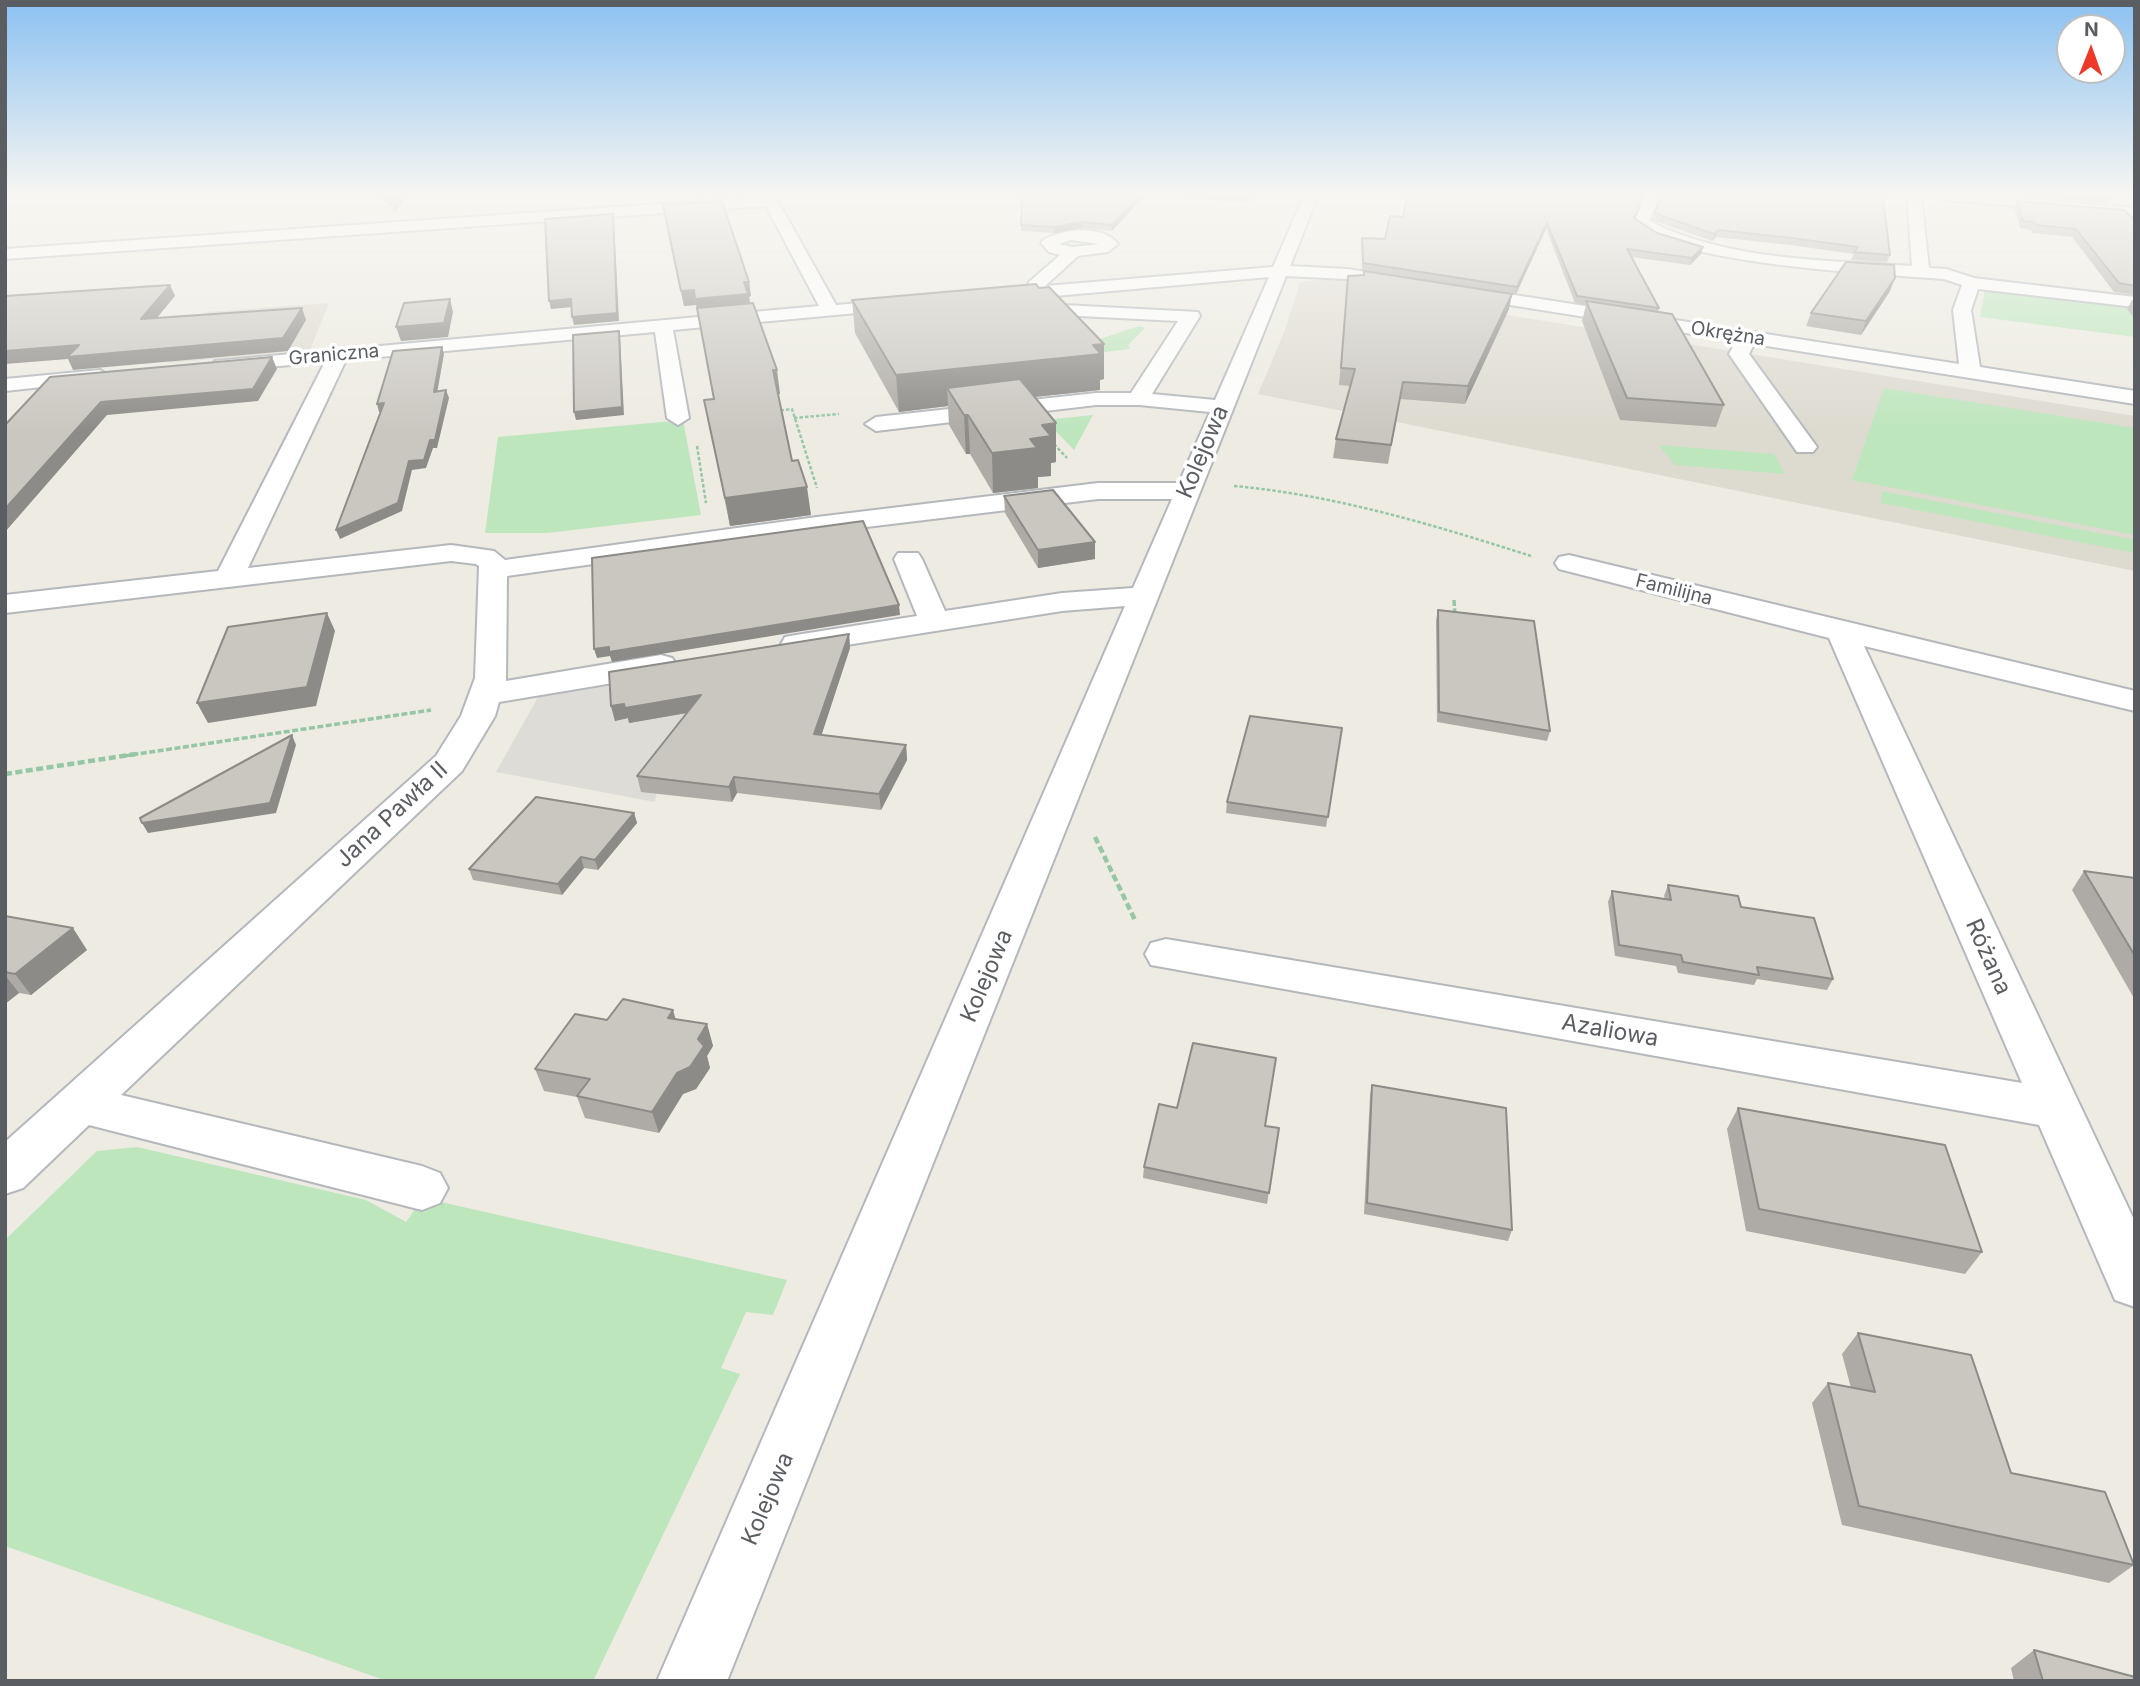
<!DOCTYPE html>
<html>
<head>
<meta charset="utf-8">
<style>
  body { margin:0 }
  #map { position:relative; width:2140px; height:1686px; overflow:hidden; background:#edebe2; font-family:Inter,sans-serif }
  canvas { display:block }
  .frame { position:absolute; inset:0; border:7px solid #5a5e63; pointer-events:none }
  .north { position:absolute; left:2056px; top:14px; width:70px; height:70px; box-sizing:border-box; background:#fff; border:2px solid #bdbfc1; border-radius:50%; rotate:1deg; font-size:19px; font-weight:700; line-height:28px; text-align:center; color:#5a5e63 }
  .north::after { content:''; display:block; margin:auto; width:24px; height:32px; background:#ec3929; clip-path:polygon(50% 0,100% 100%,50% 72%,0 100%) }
</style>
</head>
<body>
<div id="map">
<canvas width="2140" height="1686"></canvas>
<div class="frame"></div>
<div class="north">N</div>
</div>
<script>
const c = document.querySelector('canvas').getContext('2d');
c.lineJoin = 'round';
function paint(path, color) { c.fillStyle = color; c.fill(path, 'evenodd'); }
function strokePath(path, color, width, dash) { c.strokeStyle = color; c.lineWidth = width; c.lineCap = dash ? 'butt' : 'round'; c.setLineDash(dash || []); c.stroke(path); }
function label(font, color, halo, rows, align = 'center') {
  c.font = font + ' Inter,sans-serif'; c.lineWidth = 7; c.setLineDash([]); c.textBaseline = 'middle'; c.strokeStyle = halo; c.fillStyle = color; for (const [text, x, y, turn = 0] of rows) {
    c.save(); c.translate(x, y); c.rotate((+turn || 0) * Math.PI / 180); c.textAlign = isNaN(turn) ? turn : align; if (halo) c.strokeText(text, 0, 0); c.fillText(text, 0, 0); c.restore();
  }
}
const industrial = new Path2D(`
  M 732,667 L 660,764 L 655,802 L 496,772 L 538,697 Z`);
const education = new Path2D(`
  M 1324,279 L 1369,282 L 1483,311 L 2135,416 L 2135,571 L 1258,394 L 1285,330 L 1300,282 Z
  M 329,303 L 310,350 L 168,363 L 208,312 Z`);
const green = new Path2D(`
  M 1985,289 L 2135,305 L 2135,337 L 1980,317 Z
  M 1139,326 L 1145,328 L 1128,345 L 1130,349 L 1098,353 L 1084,344 Z
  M 1884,388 L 2135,428 L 2135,535 L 1852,480 Z
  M 1093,415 L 1074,450 L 1045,420 Z
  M 683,420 L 701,515 L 547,533 L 485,533 L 498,437 Z
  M 1659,445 L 1774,454 L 1785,474 L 1675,465 Z
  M 1882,491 L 2135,540 L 2135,553 L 1881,503 Z
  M 137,1147 L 366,1200 L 406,1222 L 423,1198 L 787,1280 L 773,1315 L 746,1312 L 721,1368 L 740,1374 L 593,1681 L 387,1681 L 5,1546 L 5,1240 L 97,1151 Z`);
const pathFar2 = new Path2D(`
  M 775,411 L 792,409 L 817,488
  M 794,418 L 839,414
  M 1054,444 L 1067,458
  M 697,446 L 706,503
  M 1234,486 C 1335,495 1434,525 1531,556`);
const pathFar1 = new Path2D(`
  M 1454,600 L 1455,616
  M 124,756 L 431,710`);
const path = new Path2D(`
  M 5,774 L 136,754
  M 1095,837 L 1135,920`);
const minor = new Path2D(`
  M 775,196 L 836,305 L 905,299 L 914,304 L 911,308 L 673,330 L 689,418 L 678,425 L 667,418 L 655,332 L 346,360 L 248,568 L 451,545 L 494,551 L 505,560 L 817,517 L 1098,483 L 1179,483 L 1210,412 L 1139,405 L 1096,405 L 876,431 L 865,424 L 876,417 L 1096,393 L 1131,393 L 1178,321 L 1059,315 L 1053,314 L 1036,297 L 994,299 L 991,295 L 994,291 L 1027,287 L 1029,282 L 1060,255 L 1049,252 L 1041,243 L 1043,240 C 1064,229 1101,224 1118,244 L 1108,252 L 1078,256 L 1045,286 L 1273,267 L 1304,196 L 1318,196 L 1290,266 L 1347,269 L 1959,364 L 1953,310 L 1962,285 L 1944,279 C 1882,274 1672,265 1634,223 L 1646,196 L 1660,196 L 1649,221 C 1728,261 1826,260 1912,266 L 1907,196 L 1921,196 L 1929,268 L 1946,269 L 1974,278 L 2135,297 L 2135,307 L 1978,289 L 1971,310 L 1980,367 L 2135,391 L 2135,404 L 1754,344 L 1749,354 L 1817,447 L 1813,452 L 1797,452 L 1729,354 L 1736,341 L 1347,279 L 1286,276 L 727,1681 L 657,1681 L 1125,606 L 1062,611 L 796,653 L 785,651 L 781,644 L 785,637 L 796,635 L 917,616 L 894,559 L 898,553 L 918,553 L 922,559 L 945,611 L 1062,593 L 1133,588 L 1172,499 L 1098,499 L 817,533 L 507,576 L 506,681 L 661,655 L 672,658 L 677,665 L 672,672 L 661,675 L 499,702 L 495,716 L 462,771 L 121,1095 L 422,1166 L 440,1173 L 448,1188 L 440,1203 L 422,1210 L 89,1125 L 23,1188 L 5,1194 L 5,1142 L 436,756 L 461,716 L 475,678 L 479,566 L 476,564 L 451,561 L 5,613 L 5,595 L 218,571 L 325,362 L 222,371 L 215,369 L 212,365 L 215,361 L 819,306 L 766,206 L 5,259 L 5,249 ZM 1071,240 L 1099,244 L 1073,247 L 1059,244 ZM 1269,277 L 1215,400 L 1152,394 L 1200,316 L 1198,312 L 1064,305 L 1055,296 Z
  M 1938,196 L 1990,196 L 2135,208 L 2135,216 L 1945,200 Z
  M 100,370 L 110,376 L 107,380 L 5,391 L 5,379 Z
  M 1569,555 L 2135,691 L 2135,711 L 1864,646 L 2135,1222 L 2135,1307 L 2115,1300 L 2039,1125 L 1151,965 L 1145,954 L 1151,943 L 1166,939 L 2022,1083 L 1829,638 L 1559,569 L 1555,563 L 1559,557 Z`);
const wall = new Path2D(`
  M 378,196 L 409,196 L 407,196 L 395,211 Z
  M 1022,196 L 1253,196 L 1249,202 L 1144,196 L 1112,231 L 1082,228 L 1054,233 L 1021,231 Z
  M 1407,196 L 1645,196 L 1635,219 L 1657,233 L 1703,247 L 1701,254 L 1690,265 L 1631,257 L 1659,308 L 1658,312 L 1724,405 L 1716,427 L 1620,420 L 1582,321 L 1586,305 L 1575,303 L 1546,229 L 1516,294 L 1512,294 L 1509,309 L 1465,404 L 1400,399 L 1388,464 L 1333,458 L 1336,439 L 1350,386 L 1339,385 L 1348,276 L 1416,279 L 1362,271 L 1362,238 L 1385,239 L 1403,217 Z
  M 1662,196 L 1890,255 L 1887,262 L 1851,260 L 1854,254 L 1790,245 L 1716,237 L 1712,241 L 1652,220 Z
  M 2017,196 L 2109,196 L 2111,198 L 2109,203 Z
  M 2017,201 L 2135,221 L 2135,295 L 2114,292 L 2072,237 L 2032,233 L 2031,230 L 2020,228 L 2014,208 Z
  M 663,205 L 749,282 L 751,296 L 749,297 L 750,303 L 780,394 L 778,394 L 792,461 L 811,515 L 730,526 L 704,400 L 714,399 L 696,305 L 684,306 Z
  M 1890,291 L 1861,335 L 1806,326 L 1811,313 Z
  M 852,300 L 1104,379 L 1100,380 L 1100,390 L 1034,397 L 1056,462 L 1051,463 L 1051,476 L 1038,477 L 1038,488 L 993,493 L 970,454 L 966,454 L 949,425 L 948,406 L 899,412 L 855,333 Z
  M 2132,300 L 2135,300 L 2135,319 L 2127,309 Z
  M 1004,496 L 1095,559 L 1038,568 L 1005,513 Z
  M 1438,610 L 1550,731 L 1547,741 L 1437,722 L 1436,620 Z
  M 849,634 L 850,648 L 821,735 L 906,745 L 907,760 L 881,810 L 737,793 L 732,802 L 641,792 L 637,776 L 687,713 L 629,723 L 628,718 L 615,721 L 611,706 Z
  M 1342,728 L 1326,827 L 1226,813 L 1227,802 Z
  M 634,813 L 637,823 L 598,870 L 584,868 L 562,895 L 473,880 L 469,869 Z
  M 2084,871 L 2135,878 L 2135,1000 L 2072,890 Z
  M 1668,885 L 1741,907 L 1833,979 L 1827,990 L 1757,979 L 1754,985 L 1678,973 L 1676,966 L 1615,956 L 1608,902 L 1612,891 L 1665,899 L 1664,896 Z
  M 5,916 L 87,950 L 31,995 L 19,993 L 5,1004 Z
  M 676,1019 L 707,1024 L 713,1046 L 707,1056 L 710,1068 L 696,1089 L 683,1094 L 659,1133 L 585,1118 L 577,1097 L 544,1091 L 535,1069 Z
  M 1372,1085 L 1512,1230 L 1508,1241 L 1364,1214 L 1370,1096 Z
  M 1738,1108 L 1982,1252 L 1965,1274 L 1746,1231 L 1727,1129 Z
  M 1279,1128 L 1267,1204 L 1143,1178 L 1144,1167 Z
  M 1858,1333 L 2011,1473 L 2134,1565 L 2109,1583 L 1842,1525 L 1812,1403 L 1828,1383 L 1851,1388 L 1842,1354 Z
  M 2034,1650 L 2135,1681 L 2014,1681 L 2011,1668 Z`);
const shadedWall = new Path2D(`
  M 396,196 L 409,196 L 407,196 L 395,211 L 392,200 Z
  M 1140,196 L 1144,196 L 1112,231 L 1112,225 Z
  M 613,214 L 614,221 L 619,321 L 574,325 L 572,317 Z
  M 1082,222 L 1082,228 L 1054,233 L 1054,227 Z
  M 1547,223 L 1546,229 L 1516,294 L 1517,287 Z
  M 1718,230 L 1716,237 L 1712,241 L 1714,234 Z
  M 1703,247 L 1701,254 L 1690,265 L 1692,258 Z
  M 1895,278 L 1890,291 L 1861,335 L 1866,321 Z
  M 744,282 L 749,282 L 751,296 L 749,297 L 751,310 L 698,314 L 695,299 Z
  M 170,285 L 175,296 L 146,331 L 141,319 Z
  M 694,290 L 696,305 L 684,306 L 681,291 Z
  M 1512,294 L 1509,309 L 1465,404 L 1468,386 Z
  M 450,299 L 453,312 L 448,337 L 401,341 L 396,327 Z
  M 571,299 L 573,307 L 551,309 L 549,301 Z
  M 302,308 L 306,320 L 288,351 L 73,370 L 68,359 L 5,364 L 5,351 Z
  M 619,331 L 620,338 L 624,415 L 576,420 L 574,412 Z
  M 1104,344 L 1104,379 L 1100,380 L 1100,390 L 958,405 L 947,388 L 948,406 L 899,412 L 896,375 Z
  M 442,347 L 444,354 L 436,399 L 434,392 Z
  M 272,357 L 277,369 L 258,401 L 107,415 L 5,532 L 5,509 L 101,402 Z
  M 773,370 L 777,370 L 780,394 L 777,394 Z
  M 446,390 L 449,398 L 437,448 L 433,448 L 426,468 L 412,470 L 402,511 L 340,539 L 336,530 L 409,461 Z
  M 384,403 L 386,411 L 379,412 L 377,404 Z
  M 964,415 L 968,415 L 970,454 L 966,454 Z
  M 1056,423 L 1056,462 L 1051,463 L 1051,476 L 1038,477 L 1038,488 L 993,493 L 992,453 L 1030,439 L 1042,425 Z
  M 807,487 L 811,515 L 730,526 L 725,498 Z
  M 1095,542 L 1095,559 L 1038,568 L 1038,550 Z
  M 899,605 L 900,615 L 612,662 L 610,656 L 597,658 L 594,649 Z
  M 327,613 L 335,631 L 316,706 L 208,723 L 197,703 Z
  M 849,634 L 850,648 L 817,749 L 814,734 Z
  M 701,695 L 704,710 L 629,723 L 628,718 L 615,721 L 611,706 Z
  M 292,735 L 296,745 L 276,813 L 148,833 L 142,823 Z
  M 906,745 L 907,760 L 881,810 L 879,794 Z
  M 734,777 L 737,793 L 732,802 L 729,787 Z
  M 634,813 L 637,823 L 598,870 L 595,860 Z
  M 581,857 L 584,868 L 562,895 L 558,884 Z
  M 73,928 L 87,950 L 31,995 L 15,974 Z
  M 5,975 L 19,993 L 5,1004 Z
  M 673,1010 L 679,1031 L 668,1018 Z
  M 707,1024 L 713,1046 L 707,1056 L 710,1068 L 696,1089 L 683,1094 L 659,1133 L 652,1112 Z`);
const building = new Path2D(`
  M 387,196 L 396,196 L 392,200 Z
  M 1022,196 L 1140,196 L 1112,225 L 1082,222 L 1054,227 L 1021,225 Z
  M 1407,196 L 1644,196 L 1634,218 L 1657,233 L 1703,247 L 1692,258 L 1627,249 L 1659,308 L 1577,296 L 1547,223 L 1517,287 L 1363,263 L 1362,238 L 1385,239 L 1390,216 L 1403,217 Z
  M 1662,196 L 1882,196 L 1884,205 L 1890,255 L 1854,252 L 1858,247 L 1792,238 L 1718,230 L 1714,234 L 1654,213 Z
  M 2085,196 L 2109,196 L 2111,198 Z
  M 722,201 L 749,282 L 744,282 L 748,294 L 695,299 L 694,290 L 681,291 L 663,205 Z
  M 2017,201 L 2124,210 L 2135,221 L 2135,286 L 2119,283 L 2076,229 L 2036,225 L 2034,222 L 2023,221 Z
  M 613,214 L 617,313 L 572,317 L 571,299 L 549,301 L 545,219 Z
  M 1846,262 L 1894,265 L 1895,278 L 1866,321 L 1811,313 Z
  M 1364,271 L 1512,294 L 1468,386 L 1403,382 L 1391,445 L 1336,439 L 1355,369 L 1341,368 L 1348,276 L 1364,275 Z
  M 1036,284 L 1039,288 L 1049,287 L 1104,344 L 1093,345 L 1101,354 L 896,375 L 852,300 Z
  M 170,285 L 141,319 L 302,308 L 283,338 L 67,357 L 79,345 L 5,351 L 5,296 Z
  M 450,299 L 444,323 L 396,327 L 404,303 Z
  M 1586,301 L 1672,314 L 1724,405 L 1627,398 Z
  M 753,303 L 777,370 L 773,370 L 792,461 L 798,460 L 807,487 L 725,498 L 704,400 L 714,399 L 697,308 Z
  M 619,331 L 622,407 L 574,412 L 573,335 Z
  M 442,347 L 434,392 L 446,390 L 435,440 L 430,440 L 424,460 L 409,461 L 398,503 L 336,530 L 384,403 L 377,404 L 393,351 Z
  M 272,357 L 253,389 L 101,402 L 5,509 L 5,425 L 50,377 Z
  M 1020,379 L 1056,423 L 1042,425 L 1051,436 L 1030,439 L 1037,448 L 992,453 L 968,415 L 964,415 L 947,388 Z
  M 1053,490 L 1095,542 L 1038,550 L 1004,496 Z
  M 863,521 L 899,605 L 609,652 L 609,647 L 594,649 L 592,558 Z
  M 1438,610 L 1534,621 L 1550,731 L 1439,712 Z
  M 327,613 L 307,687 L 197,703 L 228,627 Z
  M 849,634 L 814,734 L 906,745 L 879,794 L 734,777 L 729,787 L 637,776 L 701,695 L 625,708 L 624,704 L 611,706 L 609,672 Z
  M 1250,716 L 1342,728 L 1328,817 L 1227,802 Z
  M 292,735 L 270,803 L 142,823 L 140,818 Z
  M 536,797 L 634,813 L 595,860 L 581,857 L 558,884 L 469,869 Z
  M 2084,871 L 2135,878 L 2135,956 Z
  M 1668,885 L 1738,896 L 1741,907 L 1814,918 L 1833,979 L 1757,967 L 1759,975 L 1683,962 L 1681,955 L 1619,945 L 1612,891 L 1671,900 Z
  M 5,916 L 73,928 L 15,974 L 5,972 Z
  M 623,999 L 673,1010 L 668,1018 L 707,1024 L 698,1039 L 704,1046 L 690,1067 L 677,1073 L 652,1112 L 577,1096 L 590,1079 L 535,1069 L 575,1014 L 607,1020 Z
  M 1193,1043 L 1276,1058 L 1265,1126 L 1279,1128 L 1269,1193 L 1144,1167 L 1159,1104 L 1177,1108 Z
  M 1372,1085 L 1506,1108 L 1512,1230 L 1367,1203 Z
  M 1738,1108 L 1945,1145 L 1982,1252 L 1759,1209 Z
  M 1858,1333 L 1971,1355 L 2011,1473 L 2105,1492 L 2134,1565 L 1859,1506 L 1828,1383 L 1875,1392 Z
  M 2034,1650 L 2135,1677 L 2135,1681 L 2043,1681 Z`);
const farStreetnames = [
  ["Okrężna",1728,334,9],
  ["Graniczna",334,355,-5],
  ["Familijna",1674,590,14]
];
const streetNames = [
  ["Kolejowa",1203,452,-67],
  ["Jana Pawła II",392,815,-43],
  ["Różana",1988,957,66],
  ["Kolejowa",987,976,-67],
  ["Azaliowa",1610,1031,10],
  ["Kolejowa",768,1499,-67]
];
paint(industrial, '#dedcd6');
paint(education, '#dddad0');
paint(green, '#bde6bd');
strokePath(minor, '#b4b8bc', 4);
strokePath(pathFar2, '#96c7a4', 2.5, [3.5, 2]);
strokePath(pathFar1, '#96c7a4', 3.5, [6, 2.5]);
strokePath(path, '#96c7a4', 4.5, [7, 3.5]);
paint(minor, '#fff');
paint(wall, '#aeaba6');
paint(shadedWall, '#8d8b87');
paint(building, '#cac7c1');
strokePath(building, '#8d8b87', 2);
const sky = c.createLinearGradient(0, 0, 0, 432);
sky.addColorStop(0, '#8bc1f1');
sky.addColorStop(0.45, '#f7f6f2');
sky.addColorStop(1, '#f7f6f200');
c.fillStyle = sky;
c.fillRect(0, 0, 2140, 432);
label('19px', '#5a5e63', '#fff', farStreetnames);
label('23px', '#5a5e63', '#fff', streetNames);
</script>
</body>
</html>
